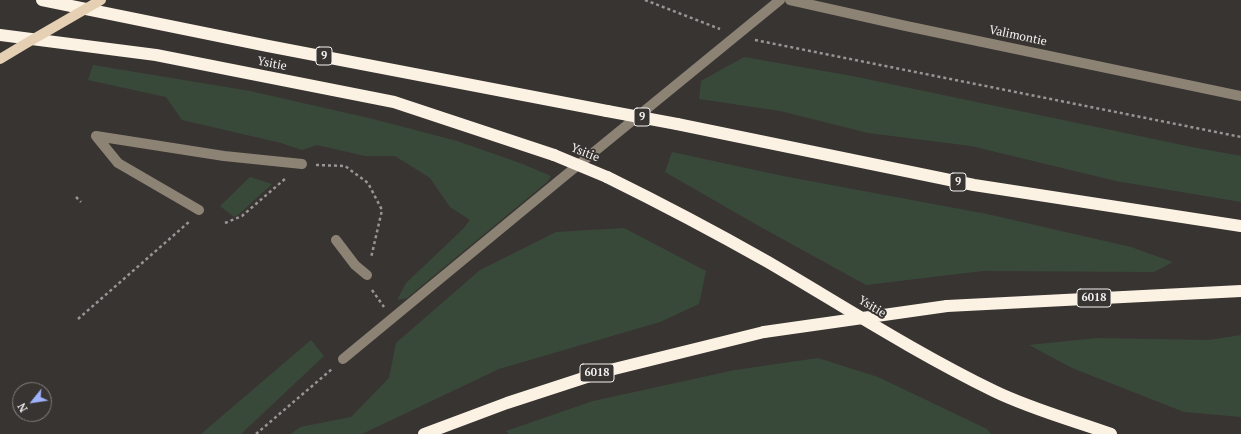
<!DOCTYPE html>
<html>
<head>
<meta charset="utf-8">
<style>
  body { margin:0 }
  #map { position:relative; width:1241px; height:434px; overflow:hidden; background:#383432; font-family:"PT Serif",serif }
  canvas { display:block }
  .north { position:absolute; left:12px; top:382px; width:40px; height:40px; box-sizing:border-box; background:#383432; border:1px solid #83807e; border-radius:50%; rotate:240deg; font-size:11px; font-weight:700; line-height:16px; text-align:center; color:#f4f1f0 }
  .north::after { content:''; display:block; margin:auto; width:14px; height:18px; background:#9fb3fd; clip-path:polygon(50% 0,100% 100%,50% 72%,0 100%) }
</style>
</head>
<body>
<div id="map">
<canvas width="1241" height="434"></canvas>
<div class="north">N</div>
</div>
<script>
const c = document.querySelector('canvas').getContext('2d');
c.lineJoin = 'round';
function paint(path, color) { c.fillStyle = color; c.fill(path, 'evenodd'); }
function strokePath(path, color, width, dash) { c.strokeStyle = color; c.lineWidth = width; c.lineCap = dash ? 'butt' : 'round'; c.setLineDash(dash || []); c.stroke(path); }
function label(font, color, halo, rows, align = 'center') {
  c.font = font + ' "PT Serif",serif'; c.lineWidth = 4; c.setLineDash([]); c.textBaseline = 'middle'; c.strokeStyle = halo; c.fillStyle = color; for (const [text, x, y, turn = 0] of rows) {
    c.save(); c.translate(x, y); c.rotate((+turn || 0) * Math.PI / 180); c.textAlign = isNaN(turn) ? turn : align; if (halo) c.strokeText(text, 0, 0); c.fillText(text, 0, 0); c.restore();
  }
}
const green = new Path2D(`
  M 744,57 L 852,76 L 1192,147 L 1241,156 L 1241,202 L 1116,181 L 971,146 L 868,133 L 780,111 L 699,99 L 701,81 Z
  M 93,65 L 250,91 L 373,119 L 457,141 L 520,163 L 551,176 L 547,182 L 407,298 L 397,300 L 406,283 L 463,229 L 470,220 L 450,207 L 430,178 L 395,156 L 365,156 L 317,145 L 302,150 L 281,143 L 182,120 L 166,97 L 88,80 Z
  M 672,152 L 783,176 L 987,214 L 1131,247 L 1173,262 L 1154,272 L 983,271 L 866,285 L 757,225 L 665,172 Z
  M 250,177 L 272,184 L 238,215 L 234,217 L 220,206 Z
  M 624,228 L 706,271 L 699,304 L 660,322 L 499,369 L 362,434 L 291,434 L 300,427 L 351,417 L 389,378 L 396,343 L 480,270 L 556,232 Z
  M 1241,335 L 1241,417 L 1184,412 L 1072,368 L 1029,345 L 1097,338 L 1209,340 Z
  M 311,340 L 324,356 L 241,434 L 201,434 Z
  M 818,358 L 878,377 L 987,429 L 991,434 L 509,434 L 506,431 L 593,401 L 735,370 Z`);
const path = new Path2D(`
  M 645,0 L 720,29
  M 755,40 L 1241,137
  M 316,165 L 345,166 L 368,183 L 382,210 L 371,258
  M 76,197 L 81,202
  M 225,223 L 242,216 L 286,178
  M 372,290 L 384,307
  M 78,319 L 190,221
  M 256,434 L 332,369`);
const minor = new Path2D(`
  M 790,0 L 906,26 L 1241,96
  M 96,136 L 224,156 L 302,164
  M 96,136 L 118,163 L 199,210
  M 336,240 L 355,265 L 367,275
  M 343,359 L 561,179 L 780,0`);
const highway = new Path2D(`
  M 42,0 L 268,46 L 607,111
  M 0,35 L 156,55 L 394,102 L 554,155
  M 677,124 L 974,185 L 1241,226
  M 607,177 C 662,204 715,232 768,262 C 843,306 916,353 994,391 C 1031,409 1072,420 1111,434
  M 947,306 L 1241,291
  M 424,434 L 507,403 L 602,372 L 764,332`);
const majorBridge = new Path2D(`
  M 0,59 L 25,44 L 101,0`);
const highwayBridge = new Path2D(`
  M 607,111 L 677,124
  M 554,155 L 607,177
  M 764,332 L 947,306`);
const shields = [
  [324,56,16],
  [642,117,16],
  [958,182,16],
  [1094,298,34],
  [597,373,34]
];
const shieldNames = [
  ["9",324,56],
  ["9",642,117],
  ["9",958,182],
  ["6018",1094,298],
  ["6018",597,373]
];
const streetNames = [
  ["Valimontie",1018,36,12],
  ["Ysitie",272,64,11],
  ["Ysitie",585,153,22],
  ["Ysitie",872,307,31]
];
paint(green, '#394939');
strokePath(path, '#999594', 2.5, [3, 3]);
strokePath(minor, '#8d8375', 10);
strokePath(highway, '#fcf2e4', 12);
strokePath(majorBridge, '#e6d0b4', 10);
strokePath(highwayBridge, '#fcf2e4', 12);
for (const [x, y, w] of shields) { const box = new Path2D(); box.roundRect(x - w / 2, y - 9, w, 18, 3); c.fillStyle = '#383432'; c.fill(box); strokePath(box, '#f4f1f0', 1); }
label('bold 11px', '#f4f1f0', null, shieldNames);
label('12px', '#f4f1f0', '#383432', streetNames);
</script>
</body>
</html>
